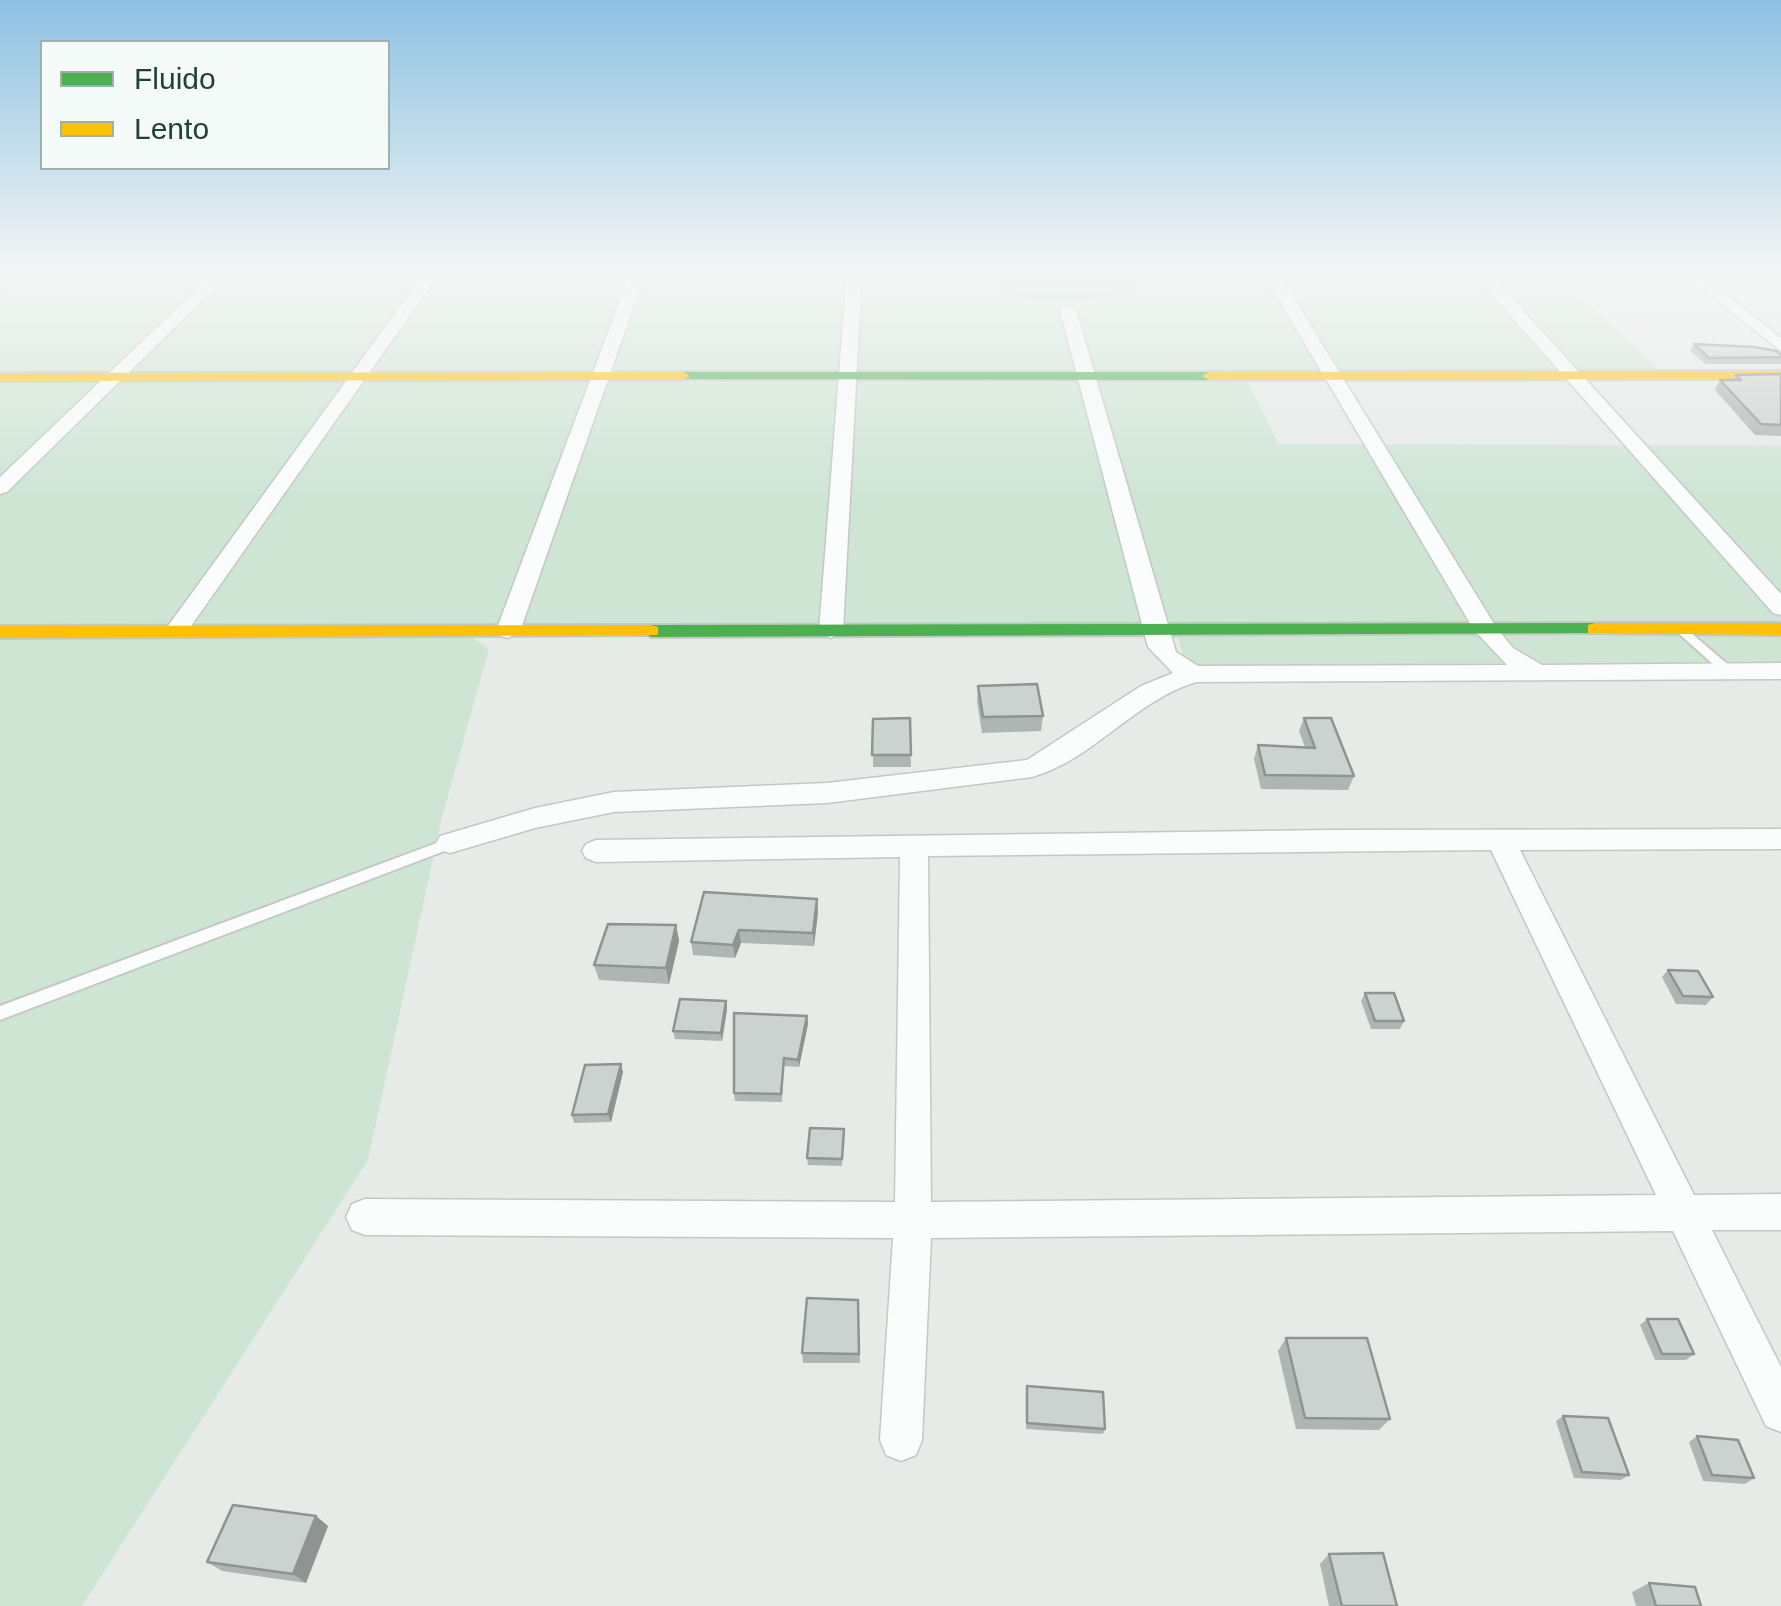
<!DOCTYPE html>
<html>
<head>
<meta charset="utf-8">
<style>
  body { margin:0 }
  #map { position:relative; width:1781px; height:1606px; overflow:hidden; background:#e6ebe8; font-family:Helvetica,sans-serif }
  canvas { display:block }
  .legend { position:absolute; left:40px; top:40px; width:350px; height:130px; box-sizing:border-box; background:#f4faf7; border:2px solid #a0b0aa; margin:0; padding:12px 18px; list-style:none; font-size:30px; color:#214037 }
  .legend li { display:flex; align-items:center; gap:20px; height:50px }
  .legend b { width:50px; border:2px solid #a0b0aa }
</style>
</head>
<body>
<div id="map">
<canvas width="1781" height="1606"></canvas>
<ul class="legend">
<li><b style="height:12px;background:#4caf50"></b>Fluido</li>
<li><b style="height:12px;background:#ffc107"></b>Lento</li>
</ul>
</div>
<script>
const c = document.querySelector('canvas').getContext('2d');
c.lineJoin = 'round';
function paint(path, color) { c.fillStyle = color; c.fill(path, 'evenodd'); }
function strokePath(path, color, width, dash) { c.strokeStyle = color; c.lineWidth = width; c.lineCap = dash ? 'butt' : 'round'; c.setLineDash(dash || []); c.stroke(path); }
const green = new Path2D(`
  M 0,271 L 1556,271 L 1667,378 L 1245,375 L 1278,444 L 1781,446 L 1781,664 L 1186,666 L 1178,638 L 0,633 Z
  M 0,635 L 473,638 L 489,649 L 442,817 L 368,1160 L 82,1606 L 0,1606 Z`);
const water = new Path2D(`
  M 994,271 L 1152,271 L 1152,273 L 1148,285 C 1108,299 1026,314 993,281 Z`);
const lane = new Path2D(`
  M 1680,625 L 1684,627 L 1732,668 L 1734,671 L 1732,674 L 1724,674 L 1676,631 L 1674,629 Z
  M 450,838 L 455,839 L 457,843 L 455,847 L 0,1020 L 0,1006 Z`);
const street = new Path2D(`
  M 6,271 L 23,271 L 0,288 L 0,276 Z
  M 216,271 L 232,271 L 7,492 L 0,494 L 0,477 Z
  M 426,271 L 441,271 L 184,636 L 168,636 L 168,626 Z
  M 631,271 L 646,271 L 520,631 L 508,638 L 500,636 L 496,631 Z
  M 847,271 L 862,271 L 843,631 L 831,638 L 819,631 Z
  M 1262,271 L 1277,271 L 1496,627 L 1513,648 L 1542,665 L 1781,663 L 1781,679 L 1196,682 C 1134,701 1093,760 1032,777 L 827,803 L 614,812 L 535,828 L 450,853 L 440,850 L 436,843 L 440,836 L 535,808 L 614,792 L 827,783 L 1027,760 L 1141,686 L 1173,673 L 1148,647 L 1060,310 L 1068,305 L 1076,310 L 1176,652 L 1198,666 L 1507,665 L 1474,630 Z
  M 1471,271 L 1487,271 L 1781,594 L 1781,615 L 1773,613 Z
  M 1680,271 L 1697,271 L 1781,338 L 1781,351 Z
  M 1781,829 L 1781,849 L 1520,850 L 1694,1195 L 1781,1194 L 1781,1230 L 1712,1230 L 1781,1367 L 1781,1432 L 1766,1426 L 1673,1231 L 931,1238 L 922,1440 L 916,1455 L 901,1461 L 886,1455 L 880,1440 L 893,1238 L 365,1235 L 352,1230 L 346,1217 L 352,1204 L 365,1199 L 895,1202 L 900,857 L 596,862 L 586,858 L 582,851 L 586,844 L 596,840 L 1332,830 ZM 1491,850 L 1656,1195 L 931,1202 L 928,856 Z`);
const fast = new Path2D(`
  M 683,372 L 1209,372 L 1216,376 L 1209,380 L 678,379 L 678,373 Z
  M 1595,623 L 1602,625 L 1602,633 L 651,637 L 641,631 L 651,625 Z`);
const slow = new Path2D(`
  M 1781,371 L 1781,379 L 1209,380 L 1202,376 L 1209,372 Z
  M 0,373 L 683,372 L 690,376 L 683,380 L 0,381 Z
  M 1595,623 L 1781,623 L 1781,635 L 1588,633 L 1588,625 Z
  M 651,625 L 658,627 L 658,635 L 0,638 L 0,626 Z`);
const wall = new Path2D(`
  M 1694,344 L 1781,355 L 1781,364 L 1706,364 L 1690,351 Z
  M 1781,374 L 1781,436 L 1755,435 L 1715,390 L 1720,380 L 1733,380 L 1736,375 Z
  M 978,686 L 1043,716 L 1041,731 L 982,733 L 977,701 Z
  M 910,718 L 911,767 L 873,767 L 873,719 Z
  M 1304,718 L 1354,776 L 1348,790 L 1261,789 L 1254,759 L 1258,745 L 1305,747 L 1299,731 Z
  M 817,899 L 818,912 L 814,946 L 741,943 L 735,958 L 693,955 L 691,942 Z
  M 676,925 L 679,941 L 669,984 L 599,980 L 594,965 Z
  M 1668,970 L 1713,997 L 1706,1005 L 1676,1004 L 1662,977 Z
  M 1365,993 L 1404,1021 L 1400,1029 L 1371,1029 L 1361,1001 Z
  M 726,1001 L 727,1009 L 722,1041 L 675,1039 L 673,1031 Z
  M 807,1016 L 808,1024 L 799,1067 L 784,1066 L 782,1102 L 735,1101 L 734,1093 Z
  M 623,1072 L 611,1122 L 574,1123 L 572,1115 Z
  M 844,1129 L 842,1166 L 808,1165 L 807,1158 Z
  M 858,1300 L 860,1363 L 803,1363 L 802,1353 Z
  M 1647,1319 L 1694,1354 L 1686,1360 L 1655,1360 L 1640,1325 Z
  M 1286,1338 L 1390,1419 L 1379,1430 L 1296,1429 L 1278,1351 Z
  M 1027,1386 L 1105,1429 L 1103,1434 L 1026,1429 Z
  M 1563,1416 L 1629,1475 L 1621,1480 L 1574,1478 L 1556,1421 Z
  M 1697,1436 L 1754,1478 L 1745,1484 L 1703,1481 L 1689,1442 Z
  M 316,1516 L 328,1526 L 306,1583 L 222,1571 L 207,1562 Z
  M 1329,1554 L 1397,1606 L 1329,1606 L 1320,1564 Z
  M 1649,1583 L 1701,1606 L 1636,1606 L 1632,1592 Z`);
const shadedWall = new Path2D(`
  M 817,899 L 818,912 L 814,946 L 813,933 Z
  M 676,925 L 679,941 L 669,984 L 666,968 Z
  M 739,930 L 741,943 L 735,958 L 733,945 Z
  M 726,1001 L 727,1009 L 722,1041 L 721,1033 Z
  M 807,1016 L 808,1024 L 799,1067 L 798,1060 Z
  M 621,1064 L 623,1072 L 611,1122 L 608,1114 Z
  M 316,1516 L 328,1526 L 306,1583 L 293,1574 Z`);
const building = new Path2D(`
  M 1694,344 L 1754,347 L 1777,351 L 1781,355 L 1781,357 L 1709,358 Z
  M 1781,374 L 1781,425 L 1761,424 L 1720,380 L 1741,380 L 1736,375 Z
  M 1037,684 L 1043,716 L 983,717 L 978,686 Z
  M 910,718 L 911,755 L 872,755 L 873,719 Z
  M 1304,718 L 1331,718 L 1354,776 L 1265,775 L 1258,745 L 1315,748 Z
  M 704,892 L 817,899 L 813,933 L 739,930 L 733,945 L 691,942 Z
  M 608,924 L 676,925 L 666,968 L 594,965 Z
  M 1668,970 L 1698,971 L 1713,997 L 1683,996 Z
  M 1365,993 L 1394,993 L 1404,1021 L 1375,1021 Z
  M 680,999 L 726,1001 L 721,1033 L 673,1031 Z
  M 734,1013 L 807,1016 L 798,1060 L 784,1058 L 781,1094 L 734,1093 Z
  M 621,1064 L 608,1114 L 572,1115 L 585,1065 Z
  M 810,1128 L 844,1129 L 842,1159 L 807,1158 Z
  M 807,1298 L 858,1300 L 859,1354 L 802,1353 Z
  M 1647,1319 L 1678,1319 L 1694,1354 L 1662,1354 Z
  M 1286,1338 L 1367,1338 L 1390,1419 L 1305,1418 Z
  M 1027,1386 L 1103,1392 L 1105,1429 L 1027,1423 Z
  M 1563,1416 L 1608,1418 L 1629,1475 L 1582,1472 Z
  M 1697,1436 L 1738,1440 L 1754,1478 L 1712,1475 Z
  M 233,1505 L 316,1516 L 293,1574 L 207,1562 Z
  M 1383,1553 L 1397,1606 L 1342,1606 L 1329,1554 Z
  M 1649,1583 L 1695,1587 L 1701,1606 L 1656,1606 Z`);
paint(green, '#cee5d4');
paint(water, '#a4d6db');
strokePath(lane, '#c3c8c5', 4);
strokePath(street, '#c3c8c5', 3);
strokePath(fast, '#c1c9c5', 4);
strokePath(slow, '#c1c9c5', 4);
paint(lane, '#fbfcfc');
paint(street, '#fbfcfc');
paint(fast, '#4caf50');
paint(slow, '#ffc107');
paint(wall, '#afb5b3');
paint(shadedWall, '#8f9392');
paint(building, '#ccd2d0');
strokePath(building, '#8f9392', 2.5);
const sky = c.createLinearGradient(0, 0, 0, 496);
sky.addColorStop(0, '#8dc2e3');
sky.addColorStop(0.55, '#f4f6f5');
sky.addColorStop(1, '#f4f6f500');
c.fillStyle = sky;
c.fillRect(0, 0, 1781, 496);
</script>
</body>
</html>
